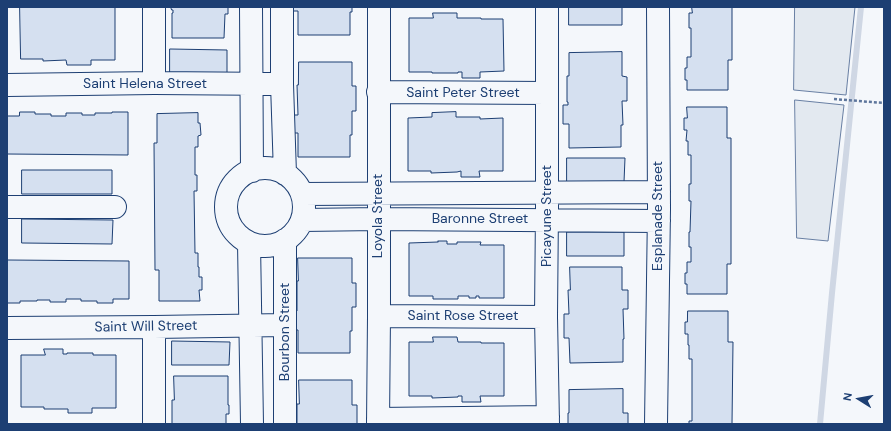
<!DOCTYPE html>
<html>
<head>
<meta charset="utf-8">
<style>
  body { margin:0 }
  #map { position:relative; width:891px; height:431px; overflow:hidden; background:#f4f7fb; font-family:"DM Sans",sans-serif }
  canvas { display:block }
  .frame { position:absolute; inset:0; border:8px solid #1d3f73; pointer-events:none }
  .north { position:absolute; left:839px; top:379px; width:40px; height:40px; -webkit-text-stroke:3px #f4f7fb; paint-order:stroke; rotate:281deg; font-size:11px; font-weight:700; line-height:16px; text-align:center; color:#1d3f73 }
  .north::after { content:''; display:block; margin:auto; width:14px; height:18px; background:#1d3f73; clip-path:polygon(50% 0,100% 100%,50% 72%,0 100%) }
</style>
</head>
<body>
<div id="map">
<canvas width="891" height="431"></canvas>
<div class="frame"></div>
<div class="north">N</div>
</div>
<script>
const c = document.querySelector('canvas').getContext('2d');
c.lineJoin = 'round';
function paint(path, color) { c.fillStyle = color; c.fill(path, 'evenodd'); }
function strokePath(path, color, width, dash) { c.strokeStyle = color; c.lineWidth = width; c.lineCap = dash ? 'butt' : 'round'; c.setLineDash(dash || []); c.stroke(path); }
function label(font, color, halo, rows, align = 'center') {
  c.font = font + ' "DM Sans",sans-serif'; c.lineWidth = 3; c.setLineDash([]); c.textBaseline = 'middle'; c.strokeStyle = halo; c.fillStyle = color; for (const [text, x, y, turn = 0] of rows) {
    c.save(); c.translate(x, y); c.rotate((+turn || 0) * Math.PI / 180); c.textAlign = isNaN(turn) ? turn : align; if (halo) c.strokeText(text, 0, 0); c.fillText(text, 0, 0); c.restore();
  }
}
const green = new Path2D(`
  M 795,7 L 855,7 L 846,95 L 794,90 Z
  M 795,100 L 844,105 L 828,241 L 797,238 Z`);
const stream = new Path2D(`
  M 820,424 L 832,293 L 861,7`);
const building = new Path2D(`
  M 20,7 L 115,7 L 115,60 L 91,60 L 91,65 L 67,65 L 66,60 L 43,61 L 43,59 L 21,59 Z
  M 171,7 L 228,7 L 228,14 L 225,14 L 224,38 L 172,38 L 172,13 L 173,13 L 173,10 L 172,10 Z
  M 292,7 L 352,7 L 352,12 L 350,12 L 350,35 L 298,35 L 298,11 L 292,11 Z
  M 569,7 L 622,7 L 622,25 L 569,25 Z
  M 692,7 L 732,7 L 732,60 L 728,60 L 728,90 L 687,90 L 687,80 L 685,80 L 685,68 L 687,68 L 687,57 L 691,57 L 691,28 L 689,28 L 689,13 L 692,13 Z
  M 433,13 L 457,13 L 457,18 L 481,18 L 481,19 L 503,19 L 504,71 L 480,72 L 480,78 L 462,78 L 462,72 L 458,72 L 458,73 L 432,73 L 432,72 L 409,72 L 409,18 L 433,18 Z
  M 170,49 L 227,50 L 227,73 L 170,73 Z
  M 622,52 L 622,76 L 627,77 L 627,101 L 622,101 L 623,125 L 621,125 L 621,147 L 569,148 L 569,124 L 563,124 L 563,105 L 568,105 L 568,102 L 567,102 L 567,76 L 569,76 L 569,53 Z
  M 299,62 L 352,62 L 352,86 L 356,86 L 356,111 L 352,111 L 352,135 L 350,135 L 350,157 L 298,157 L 298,133 L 292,133 L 292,115 L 298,115 L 297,85 L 298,85 Z
  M 687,107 L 727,107 L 727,138 L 731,138 L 731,264 L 727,264 L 727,294 L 687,294 L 687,284 L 685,284 L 685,273 L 687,273 L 687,262 L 691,262 L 691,247 L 689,247 L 689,232 L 690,232 L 691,201 L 689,201 L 689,184 L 691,184 L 691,155 L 688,155 L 688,141 L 686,141 L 687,130 L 684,130 L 684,118 L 687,118 Z
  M 20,112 L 35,112 L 35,114 L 51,114 L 51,116 L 66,116 L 66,113 L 82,113 L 82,115 L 95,115 L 95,113 L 112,113 L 112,112 L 128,112 L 128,155 L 7,154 L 7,116 L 19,116 Z
  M 456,112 L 456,117 L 480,117 L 480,119 L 503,118 L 503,171 L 479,171 L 480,177 L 461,177 L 461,171 L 457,172 L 431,173 L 431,171 L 408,171 L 408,118 L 432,117 L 432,113 Z
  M 198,113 L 198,123 L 200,123 L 201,135 L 198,136 L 198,147 L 195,147 L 195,175 L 197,175 L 197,191 L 194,191 L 195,253 L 198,253 L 198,267 L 199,267 L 199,277 L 202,277 L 202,290 L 199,290 L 200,301 L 159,301 L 159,270 L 155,270 L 154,143 L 157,143 L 157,114 Z
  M 567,158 L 625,158 L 624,182 L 567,182 Z
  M 22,170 L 112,170 L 112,194 L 22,194 Z
  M 22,219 L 113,220 L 112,244 L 22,243 Z
  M 567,232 L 624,232 L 624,256 L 567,256 Z
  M 438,241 L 447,241 L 447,244 L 457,244 L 457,242 L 481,242 L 480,245 L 504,245 L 504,298 L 479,298 L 479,296 L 476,296 L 476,298 L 469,298 L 469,296 L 458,296 L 458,299 L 433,299 L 433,296 L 409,296 L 409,243 L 438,242 Z
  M 298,258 L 352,258 L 352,283 L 356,283 L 356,307 L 352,307 L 352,331 L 350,331 L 350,353 L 298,353 L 298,330 L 292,330 L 292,311 L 297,311 L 297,281 L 298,281 Z
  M 7,260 L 129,261 L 129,299 L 113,299 L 113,303 L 97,303 L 97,301 L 81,301 L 81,299 L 66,299 L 66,302 L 50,302 L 50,300 L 37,300 L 37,301 L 20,301 L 20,303 L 7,303 Z
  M 570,267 L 622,267 L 622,290 L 628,290 L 628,309 L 623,309 L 624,339 L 623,339 L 623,362 L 570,363 L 569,338 L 564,338 L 564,314 L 569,314 L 568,290 L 570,290 Z
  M 688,311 L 728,311 L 728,342 L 733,342 L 732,424 L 689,424 L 689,421 L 692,421 L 692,359 L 689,359 L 689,345 L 688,345 L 688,334 L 685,334 L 685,322 L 687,322 Z
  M 433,337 L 457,337 L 458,342 L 481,342 L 481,343 L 504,343 L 504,396 L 480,396 L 481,402 L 462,402 L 462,396 L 458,396 L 458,397 L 432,398 L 432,396 L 409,396 L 409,342 L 433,342 Z
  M 172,341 L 230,342 L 229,365 L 172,365 Z
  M 44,349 L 63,349 L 63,354 L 67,354 L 67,353 L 93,353 L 93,355 L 116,355 L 116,408 L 92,408 L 92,413 L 68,413 L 68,409 L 44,409 L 44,407 L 21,407 L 21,355 L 45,355 Z
  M 174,376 L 228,376 L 228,405 L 229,405 L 229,414 L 226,414 L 226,424 L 172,424 L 172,400 L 174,400 Z
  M 299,380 L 352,380 L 352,405 L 357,405 L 357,424 L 297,424 L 297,404 L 299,404 Z
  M 623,389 L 623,413 L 628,413 L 628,424 L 568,424 L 568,413 L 569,413 L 569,390 Z`);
const path = new Path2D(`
  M 834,99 L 884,103`);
const minor = new Path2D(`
  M 251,7 L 252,171
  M 282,7 L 282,84 L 285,174
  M 547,7 L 547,208 L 546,317 L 548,424
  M 154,83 L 154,7
  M 7,85 L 154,83 L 282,84
  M 378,92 L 547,93
  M226 207a39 39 0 1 1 78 0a39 39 0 1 1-78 0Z
  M 302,194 L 659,192
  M 7,207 L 115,207
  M 302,220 L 378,219 L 659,221
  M 285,240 L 285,424
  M 249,243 L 252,424
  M 379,316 L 546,317
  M 7,328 L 154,327 L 285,325
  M 378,419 L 548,417
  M 154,424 L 154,327
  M 378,424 L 379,316 L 379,7
  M 656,424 L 659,209 L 658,7`);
const streetNames = [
  ["Saint Helena Street",145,84],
  ["Saint Peter Street",463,93],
  ["Loyola Street",378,216,-90],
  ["Picayune Street",547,216,-90],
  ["Esplanade Street",658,216,-90],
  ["Baronne Street",480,219],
  ["Saint Rose Street",463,316],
  ["Saint Will Street",146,327,-1],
  ["Bourbon Street",285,332,-90]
];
paint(green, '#e3e9f0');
strokePath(green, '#687fa3', 1);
strokePath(stream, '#cfd7e4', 6);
paint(building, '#d5e0f0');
strokePath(building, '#1d3f73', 1);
strokePath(minor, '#1d3f73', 24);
strokePath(path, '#5e769c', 2.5, [3, 2]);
strokePath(minor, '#f4f7fb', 22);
label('14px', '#1d3f73', '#f4f7fb', streetNames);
</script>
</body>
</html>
